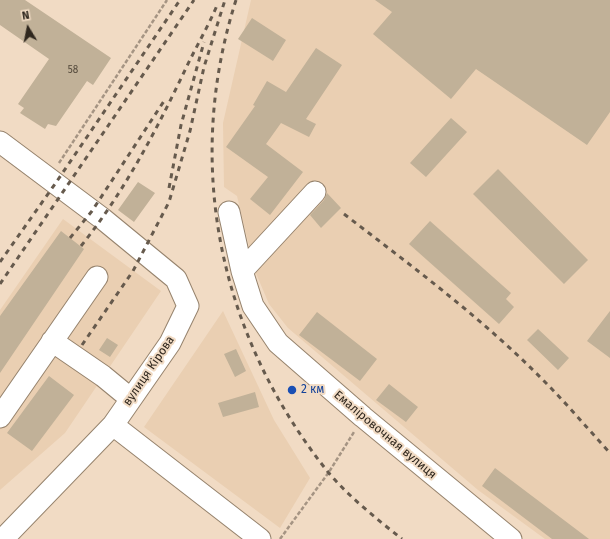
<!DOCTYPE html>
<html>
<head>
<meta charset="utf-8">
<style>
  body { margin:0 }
  #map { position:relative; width:610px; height:539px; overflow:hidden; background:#f1dbc4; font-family:"Fira Sans",sans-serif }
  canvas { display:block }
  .north { position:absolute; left:8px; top:8px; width:40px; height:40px; -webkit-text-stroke:3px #f1dbc4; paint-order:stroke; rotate:350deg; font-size:11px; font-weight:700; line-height:16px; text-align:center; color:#2f271e }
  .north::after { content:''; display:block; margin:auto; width:14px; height:18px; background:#2f271e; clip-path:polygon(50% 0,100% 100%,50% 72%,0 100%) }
</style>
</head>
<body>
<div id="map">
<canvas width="610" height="539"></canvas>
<div class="north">N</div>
</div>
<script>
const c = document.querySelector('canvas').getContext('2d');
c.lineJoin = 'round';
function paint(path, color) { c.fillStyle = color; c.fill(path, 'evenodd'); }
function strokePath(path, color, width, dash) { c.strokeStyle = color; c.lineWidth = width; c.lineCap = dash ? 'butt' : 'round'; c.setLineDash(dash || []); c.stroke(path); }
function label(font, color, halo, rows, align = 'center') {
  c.font = font + ' "Fira Sans",sans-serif'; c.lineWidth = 4; c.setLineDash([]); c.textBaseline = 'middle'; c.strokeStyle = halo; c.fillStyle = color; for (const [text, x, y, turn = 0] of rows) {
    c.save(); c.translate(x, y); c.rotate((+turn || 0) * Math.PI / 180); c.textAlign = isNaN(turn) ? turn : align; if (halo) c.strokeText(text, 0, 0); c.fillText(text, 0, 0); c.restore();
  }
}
const built = new Path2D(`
  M 251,0 L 610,0 L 610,539 L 545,539 L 478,490 L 288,328 L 269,304 L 255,271 L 237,196 L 224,187 L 223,123 Z
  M 63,219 L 161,291 L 65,433 L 0,490 L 0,310 Z
  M 223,311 L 274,420 L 310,478 L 280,528 L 144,427 Z`);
const building = new Path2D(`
  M 0,0 L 25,0 L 111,58 L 93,85 L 87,81 L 56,126 L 48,124 L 45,129 L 20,113 L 24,108 L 18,104 L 49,59 L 0,25 Z
  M 375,0 L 610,0 L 610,112 L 587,145 L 476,69 L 451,99 L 373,34 L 392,12 Z
  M 252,18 L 286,40 L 273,61 L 238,39 Z
  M 316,48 L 342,65 L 306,119 L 316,124 L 309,137 L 281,123 L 266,144 L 303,172 L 270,215 L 250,199 L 268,177 L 226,147 L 255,106 L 253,105 L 267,81 L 286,92 Z
  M 451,118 L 467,132 L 426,177 L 410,163 Z
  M 498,169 L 588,260 L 564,284 L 473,194 Z
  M 138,182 L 155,193 L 134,222 L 118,210 Z
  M 327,193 L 341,208 L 321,228 L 310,215 L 324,200 Z
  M 430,221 L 511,293 L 506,299 L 514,307 L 499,324 L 409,244 Z
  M 61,231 L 84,249 L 0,373 L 0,316 Z
  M 610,311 L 610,358 L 587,341 Z
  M 317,312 L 377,359 L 360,381 L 299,335 Z
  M 538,329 L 569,358 L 558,370 L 527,340 Z
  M 107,338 L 118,345 L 110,357 L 99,350 Z
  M 236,349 L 246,371 L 235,377 L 224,354 Z
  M 49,376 L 74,395 L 32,451 L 7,433 Z
  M 389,384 L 418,407 L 406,422 L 376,400 Z
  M 255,392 L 259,407 L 223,417 L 218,403 Z
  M 495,468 L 589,539 L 552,539 L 482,486 Z`);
const path = new Path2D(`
  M 59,163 L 167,0
  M 280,539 L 329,472 L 354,432`);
const minor = new Path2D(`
  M 0,142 L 103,219 L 176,279 L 188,306 L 170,343 L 113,425 L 3,539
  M 229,212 L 242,271 L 253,306 L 278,343 L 363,417 L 511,539
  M 242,271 L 315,192
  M 52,341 L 103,376 L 131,399
  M 0,417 L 97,277
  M 113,425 L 260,539`);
const rail = new Path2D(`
  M 236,0 C 183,166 220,337 328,472 C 348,496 378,520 402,539
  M 169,188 L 181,125 L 204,42
  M 344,214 C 413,267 483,319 544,381 C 567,404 588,429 610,453
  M 70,238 L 92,211 L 166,98
  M 81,246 C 125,191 157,129 187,66 C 197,45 209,25 218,3
  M 0,262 L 55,184 L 180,0
  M 0,284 L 194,0
  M 82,345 L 133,271 L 169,202 L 190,131 L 204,67 L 225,0`);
const markers = [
  [292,390,5,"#1a4fb4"]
];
const numberNames = [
  ["58",73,70]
];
const streetNames = [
  ["вулиця Кірова",149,371,-56],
  ["Емаліровочная вулиця",385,435,40]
];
const transitNames = [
  ["2 км",301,390]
];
paint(built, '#eacfb2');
paint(building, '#c1b198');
strokePath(minor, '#96836d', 23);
strokePath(path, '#a59483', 2.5, [4, 2]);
strokePath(minor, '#fff', 21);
strokePath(rail, '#665a4d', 3, [5, 5]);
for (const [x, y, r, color] of markers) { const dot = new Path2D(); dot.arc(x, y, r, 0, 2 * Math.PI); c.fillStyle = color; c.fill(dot); strokePath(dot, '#f1dbc4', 1.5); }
label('10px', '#544a3c', null, numberNames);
label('12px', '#2f271e', '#f1dbc4', streetNames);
label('12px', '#164399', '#f1dbc4', transitNames, 'left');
</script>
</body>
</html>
